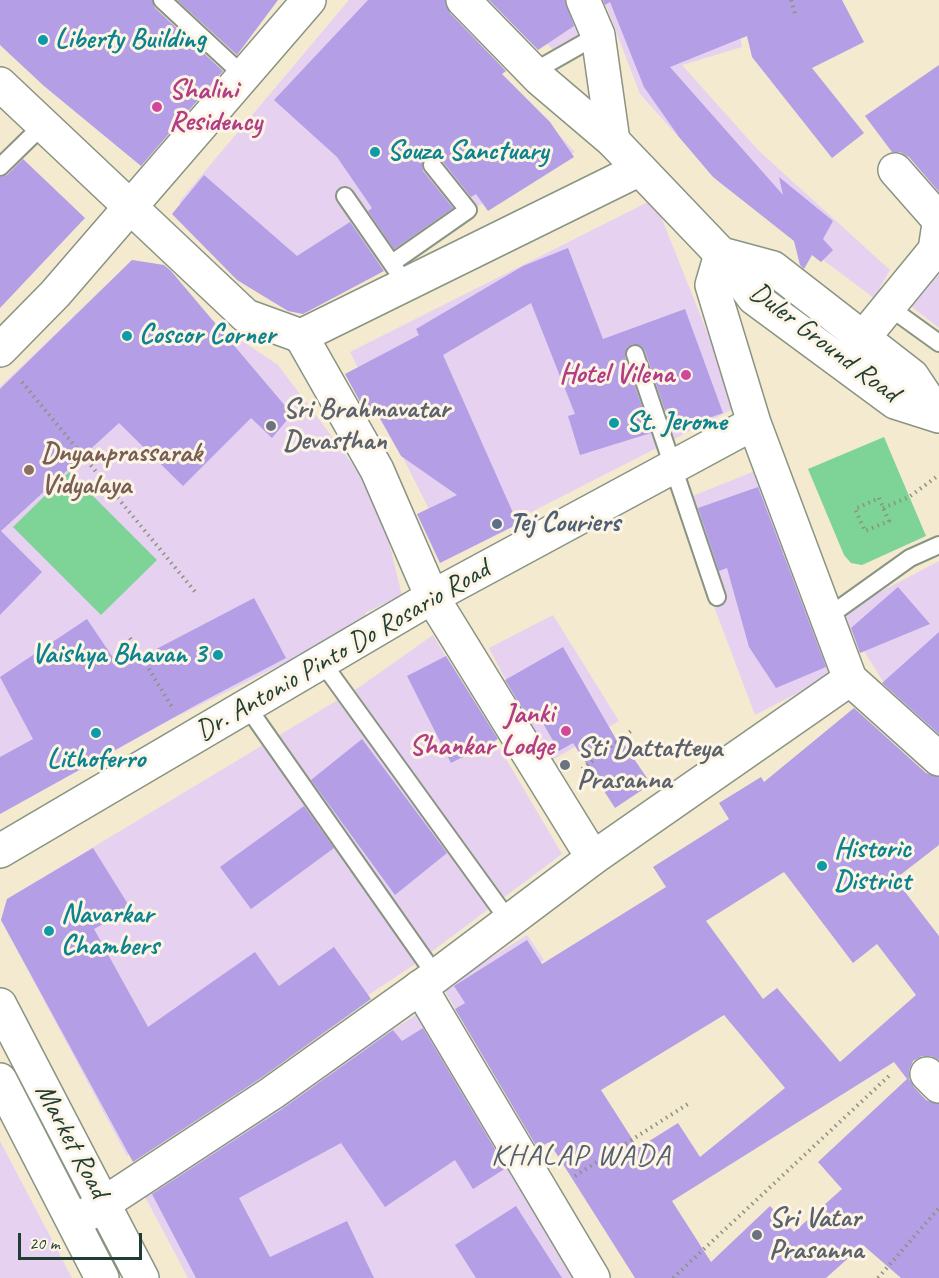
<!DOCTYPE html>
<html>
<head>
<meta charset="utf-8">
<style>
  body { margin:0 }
  #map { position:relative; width:939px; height:1278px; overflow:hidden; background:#f3ead0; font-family:Caveat,sans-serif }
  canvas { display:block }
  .scale { position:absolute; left:18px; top:1233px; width:124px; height:27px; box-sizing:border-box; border:3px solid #1f3d34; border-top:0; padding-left:8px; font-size:18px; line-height:21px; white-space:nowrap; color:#1f3d34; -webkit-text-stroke:4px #fcf5e5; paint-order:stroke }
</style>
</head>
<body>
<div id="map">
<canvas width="939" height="1278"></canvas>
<div class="scale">20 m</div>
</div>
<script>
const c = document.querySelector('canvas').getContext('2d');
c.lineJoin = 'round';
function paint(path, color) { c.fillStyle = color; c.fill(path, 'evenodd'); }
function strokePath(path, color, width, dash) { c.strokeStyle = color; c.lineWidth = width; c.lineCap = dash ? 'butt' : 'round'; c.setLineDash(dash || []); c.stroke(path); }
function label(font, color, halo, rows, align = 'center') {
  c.font = font + ' Caveat,sans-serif'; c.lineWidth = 6; c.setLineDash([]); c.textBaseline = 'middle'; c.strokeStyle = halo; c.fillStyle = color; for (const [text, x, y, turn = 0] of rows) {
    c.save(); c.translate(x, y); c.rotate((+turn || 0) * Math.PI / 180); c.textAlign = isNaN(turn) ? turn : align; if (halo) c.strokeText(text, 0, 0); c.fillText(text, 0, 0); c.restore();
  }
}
const built = new Path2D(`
  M 349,0 L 432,0 L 575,152 L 324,292 L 258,273 L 179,202 Z
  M 506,0 L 574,0 L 588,33 L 554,51 Z
  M 604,0 L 733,0 L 742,47 L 682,65 L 758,150 L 890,270 L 874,298 L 720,183 L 640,94 Z
  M 654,199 L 737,407 L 451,553 L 350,352 Z
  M 939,258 L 939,328 L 907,303 Z
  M 132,260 L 156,264 L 214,322 L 278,365 L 378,498 L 402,595 L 365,613 L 369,621 L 172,719 L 0,814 L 0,387 Z
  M 760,469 L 788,550 L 745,571 L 791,551 L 838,672 L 755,715 L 675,503 Z
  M 939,561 L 939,737 L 923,725 L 884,683 L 840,613 Z
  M 553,615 L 619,721 L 549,762 L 489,648 Z
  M 433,635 L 562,854 L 415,964 L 127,1156 L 1,920 L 7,899 L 361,686 Z
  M 527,935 L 544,960 L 460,1017 L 443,988 Z
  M 419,1013 L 577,1278 L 188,1278 L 141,1189 Z
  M 0,1141 L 72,1278 L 0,1278 Z`);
const green = new Path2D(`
  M 884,437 L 926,536 L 862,565 L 851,563 L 844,555 L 808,469 Z
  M 69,472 L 157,560 L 101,615 L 13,527 Z`);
const building = new Path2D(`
  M 0,0 L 152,0 L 155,8 L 223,71 L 141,166 L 44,86 L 0,45 Z
  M 177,0 L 278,0 L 237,55 Z
  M 368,0 L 445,0 L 450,13 L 506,71 L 502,74 L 550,122 L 574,157 L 488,211 L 476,194 L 471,197 L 440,158 L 431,155 L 426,156 L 422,162 L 423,171 L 453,208 L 394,249 L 368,211 L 372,208 L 337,157 L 274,100 Z
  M 489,0 L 565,0 L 574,26 L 538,50 Z
  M 603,0 L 842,0 L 864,42 L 812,68 L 864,133 L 832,158 L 752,57 L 747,36 L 670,67 L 783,195 L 779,177 L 833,221 L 823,239 L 833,250 L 821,262 L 812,255 L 804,269 L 800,265 L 794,241 L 713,177 L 679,137 L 644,87 L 610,2 L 605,5 Z
  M 939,65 L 939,192 L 909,157 L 900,152 L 892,152 L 865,116 Z
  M 23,159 L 85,218 L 0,308 L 0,177 L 7,175 Z
  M 204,175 L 297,256 L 350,222 L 384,271 L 303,314 L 288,311 L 237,280 L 172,214 Z
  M 568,248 L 603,339 L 685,309 L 723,413 L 672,431 L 645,351 L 641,346 L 632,344 L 627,348 L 625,357 L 651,433 L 580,455 L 568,416 L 575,414 L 531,303 L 443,355 L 518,524 L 440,563 L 417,514 L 457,495 L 401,456 L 373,406 L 365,411 L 345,374 L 419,335 L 416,329 L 523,266 Z
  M 132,260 L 164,265 L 171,271 L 292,414 L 272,438 L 251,418 L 183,486 L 119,423 L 1,531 L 42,572 L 0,615 L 0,389 Z
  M 758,487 L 826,667 L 776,688 L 749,647 L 727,568 L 719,571 L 698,508 Z
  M 898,587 L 930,624 L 860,653 L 851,628 Z
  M 254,598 L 286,658 L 198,704 L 0,814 L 0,757 L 33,739 L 0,677 L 87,619 L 120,668 Z
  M 939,632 L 939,734 L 882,683 Z
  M 563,647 L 620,746 L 624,744 L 651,784 L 615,808 L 573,743 L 559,751 L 540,718 L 531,722 L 505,680 Z
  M 446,656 L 498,739 L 451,763 L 407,676 Z
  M 854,708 L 926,773 L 939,777 L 939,845 L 895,879 L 939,936 L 939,1060 L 931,1056 L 922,1056 L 913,1061 L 909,1070 L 909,1079 L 914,1087 L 926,1100 L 939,1104 L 939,1278 L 901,1278 L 863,1245 L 826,1278 L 635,1278 L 549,1142 L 538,1149 L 455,1009 L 465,1003 L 454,986 L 527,940 L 542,964 L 666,887 L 653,867 L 729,819 L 719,803 L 761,777 L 764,782 ZM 784,872 L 853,963 L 877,944 L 916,995 L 840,1062 L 777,988 L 763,999 L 706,921 ZM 724,1015 L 785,1088 L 700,1157 L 678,1123 L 638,1148 L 601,1090 ZM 894,1062 L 907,1079 L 818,1162 L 842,1189 L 794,1232 L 770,1206 L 711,1262 L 672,1201 Z
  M 362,739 L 447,853 L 395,895 L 311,780 Z
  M 304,806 L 334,848 L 251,909 L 220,867 Z
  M 93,848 L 131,909 L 94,929 L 148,1027 L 255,952 L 279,986 L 334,947 L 371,999 L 261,1078 L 133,1162 L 1,920 L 7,899 Z
  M 423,1028 L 506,1168 L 473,1189 L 455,1160 L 385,1207 L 341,1143 L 239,1198 L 270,1257 L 347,1221 L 374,1278 L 196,1278 L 152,1194 L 282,1109 L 393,1030 L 402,1041 Z
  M 516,1206 L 562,1278 L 476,1278 L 455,1245 Z`);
const path = new Path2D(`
  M 791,0 L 796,17
  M 22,382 L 197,594
  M 879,498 L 889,521 L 865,531 L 855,509 Z
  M 883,508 L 909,497 L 939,475
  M 130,638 L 172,707
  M 582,769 L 631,731
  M 575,1176 L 691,1102
  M 673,1278 L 890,1075
  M 878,1278 L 939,1208`);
const lane = new Path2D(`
  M 162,0 L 244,76
  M 533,72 L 598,35
  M 0,167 L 43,125
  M 345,196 L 397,271
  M 392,263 L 468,210 L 432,165
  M 889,307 L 939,343
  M 635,354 L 717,597
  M 826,618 L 910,558 L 939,545
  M 322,662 L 509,921
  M 246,705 L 436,976`);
const street = new Path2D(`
  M 895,170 L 939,220
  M 301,336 L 377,470 L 432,597 L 593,858
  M 863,338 L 935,250 L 939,224
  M 0,350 L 55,294 L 309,0
  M 420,987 L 593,1278
  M 927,1074 L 939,1086`);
const secondary = new Path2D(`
  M 583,0 L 598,35 L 613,141
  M 721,254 L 712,285 L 754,423 L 850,679 L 939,759
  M 0,851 L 432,597 L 754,423
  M 0,1005 L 142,1278
  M 0,1080 L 102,1278
  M 74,1223 L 272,1093 L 436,976 L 593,858 L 850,679`);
const primary = new Path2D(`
  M 463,0 L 540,79 L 613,141 L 721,254 L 754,298 L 895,402 L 939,416
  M 0,84 L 246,316 L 301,336 L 640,169
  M 721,254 L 773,268 L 912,376 L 938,415`);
const markers = [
  [43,40,6,"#0f9aa8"],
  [157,107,6,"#d1479c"],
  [375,152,6,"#0f9aa8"],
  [127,336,6,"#0f9aa8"],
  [686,375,6,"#d1479c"],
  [614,423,6,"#0f9aa8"],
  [271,426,6,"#6b7280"],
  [29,470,6,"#8d6e63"],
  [497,524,6,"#5c6f8a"],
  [218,655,6,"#0f9aa8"],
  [566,731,6,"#d1479c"],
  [96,733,6,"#0f9aa8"],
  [565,765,6,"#6b7280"],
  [822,866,6,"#0f9aa8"],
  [49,931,6,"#0f9aa8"],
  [757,1235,6,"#6b7280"]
];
const cultureNames = [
  ["Liberty Building",55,40],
  ["Souza Sanctuary",387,152],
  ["Coscor Corner",139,336],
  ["St. Jerome",626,423],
  ["Vaishya Bhavan 3",206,655,"right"],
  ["Lithoferro",96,760,"center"],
  ["Historic",834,850],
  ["District",834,882],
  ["Navarkar",61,915],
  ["Chambers",61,947]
];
const hotelNames = [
  ["Shalini",169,91,"left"],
  ["Residency",169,123,"left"],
  ["Hotel Vilena",674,375],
  ["Janki",554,715],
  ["Shankar Lodge",554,747]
];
const streetNames = [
  ["Duler Ground Road",824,343,37],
  ["Dr. Antonio Pinto Do Rosario Road",343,651,-30],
  ["Market Road",71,1141,62]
];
const worshipNames = [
  ["Sri Brahmavatar",283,410],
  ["Devasthan",283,442],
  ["Sti Dattatteya",577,749],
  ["Prasanna",577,781],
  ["Sri Vatar",769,1219],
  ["Prasanna",769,1251]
];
const educationNames = [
  ["Dnyanprassarak",41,454],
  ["Vidyalaya",41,486]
];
const serviceNames = [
  ["Tej Couriers",509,524]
];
const neighbourhoodNames = [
  ["KHALAP WADA",581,1156]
];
paint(built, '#e6d2f0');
paint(green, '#7ed396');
paint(building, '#b49ee5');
strokePath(lane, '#899482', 20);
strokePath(street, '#899482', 36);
strokePath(secondary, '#899482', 36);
strokePath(primary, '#899482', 36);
strokePath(path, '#899482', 4, [1.5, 4.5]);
strokePath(lane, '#fff', 16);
strokePath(street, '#fff', 33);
strokePath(secondary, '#fff', 33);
strokePath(primary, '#fff', 33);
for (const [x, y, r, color] of markers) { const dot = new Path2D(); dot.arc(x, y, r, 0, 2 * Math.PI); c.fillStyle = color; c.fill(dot); strokePath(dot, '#fcf5e5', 2); }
label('bold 28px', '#0d838f', '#fcf5e5', cultureNames, 'left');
label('bold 28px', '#b23c85', '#fcf5e5', hotelNames, 'right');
label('28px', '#1f3d34', '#fcf5e5', streetNames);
label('bold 28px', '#5b616d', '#fcf5e5', worshipNames, 'left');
label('bold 28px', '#785e54', '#fcf5e5', educationNames, 'left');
label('bold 28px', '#4e5e75', '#fcf5e5', serviceNames, 'left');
c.letterSpacing = '1.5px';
label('30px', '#535f72', '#fcf5e5', neighbourhoodNames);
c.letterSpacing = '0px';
</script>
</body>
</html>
